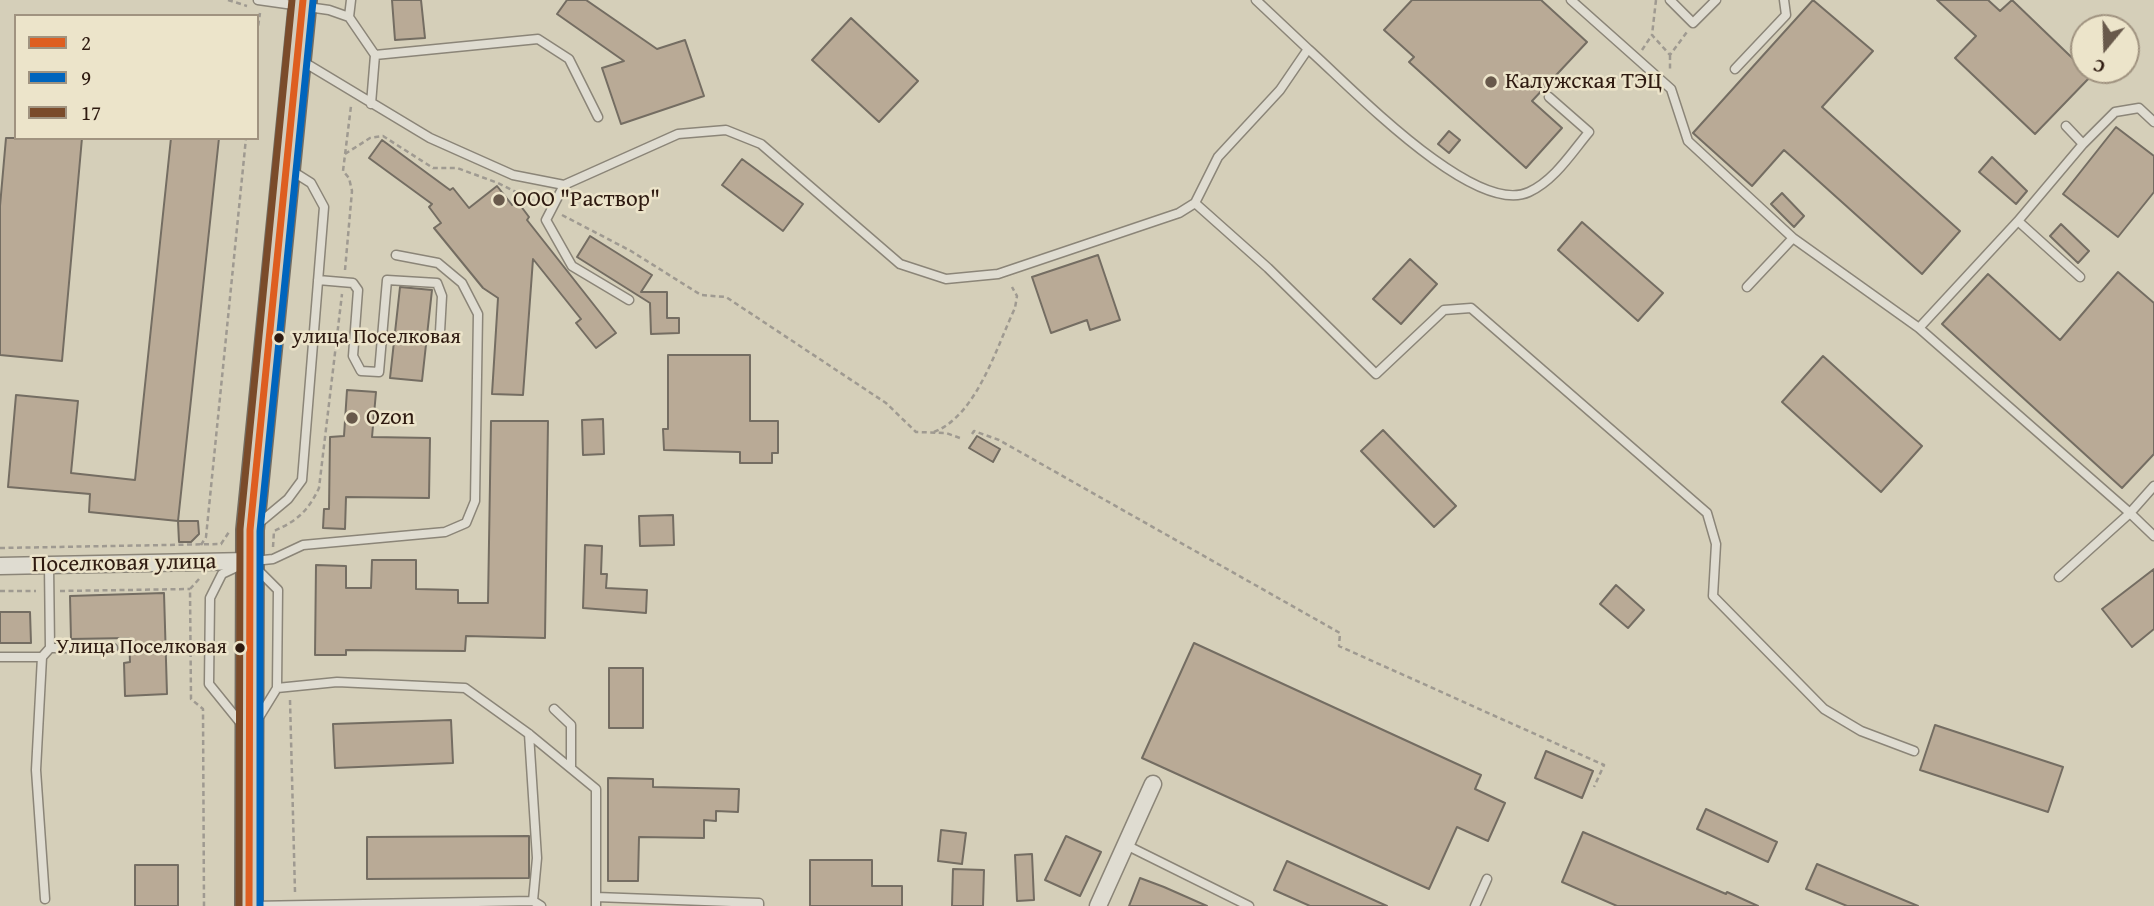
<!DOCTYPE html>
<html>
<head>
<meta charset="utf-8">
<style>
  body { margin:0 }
  #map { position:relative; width:2154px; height:906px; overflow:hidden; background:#d5cfb9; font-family:"Gentium Book Plus",serif }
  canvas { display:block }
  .legend { position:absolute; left:14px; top:14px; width:245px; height:126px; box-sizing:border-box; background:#ece4ca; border:2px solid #a09380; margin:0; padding:9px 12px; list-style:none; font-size:21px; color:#2e1a10 }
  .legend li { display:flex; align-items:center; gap:14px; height:35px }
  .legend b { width:35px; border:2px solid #a09380 }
  .north { position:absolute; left:2070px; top:14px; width:70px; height:70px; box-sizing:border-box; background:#ece4ca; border:2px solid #a09380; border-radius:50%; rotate:199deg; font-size:19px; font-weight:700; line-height:28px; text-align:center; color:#2e1a10 }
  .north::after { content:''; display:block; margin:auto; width:24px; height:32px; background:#68594b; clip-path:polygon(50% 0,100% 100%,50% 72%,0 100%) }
</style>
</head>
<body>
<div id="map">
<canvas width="2154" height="906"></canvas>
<ul class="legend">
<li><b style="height:9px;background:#de5e20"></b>2</li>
<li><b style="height:9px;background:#0065bd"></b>9</li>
<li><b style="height:9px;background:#7a4b2a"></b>17</li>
</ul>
<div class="north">С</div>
</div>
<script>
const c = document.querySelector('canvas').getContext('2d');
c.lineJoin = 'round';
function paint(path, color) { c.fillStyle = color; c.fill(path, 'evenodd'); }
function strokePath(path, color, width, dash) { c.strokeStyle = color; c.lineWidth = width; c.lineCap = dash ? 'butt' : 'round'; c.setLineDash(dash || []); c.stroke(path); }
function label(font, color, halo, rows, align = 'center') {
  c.font = font + ' "Gentium Book Plus",serif'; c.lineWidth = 5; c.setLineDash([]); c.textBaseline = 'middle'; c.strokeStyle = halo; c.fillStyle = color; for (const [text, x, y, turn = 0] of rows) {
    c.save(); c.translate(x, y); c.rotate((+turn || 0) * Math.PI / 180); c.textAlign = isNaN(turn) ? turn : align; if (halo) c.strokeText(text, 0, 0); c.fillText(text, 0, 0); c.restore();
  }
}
const building = new Path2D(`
  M 392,0 L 421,0 L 425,38 L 395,40 Z
  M 567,0 L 586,0 L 657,49 L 685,40 L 704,96 L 621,124 L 602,68 L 624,61 L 557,14 Z
  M 1412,0 L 1541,0 L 1587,42 L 1532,101 L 1562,128 L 1526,168 L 1409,62 L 1414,57 L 1384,30 Z
  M 1813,0 L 1873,51 L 1822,107 L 1960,231 L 1922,274 L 1784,150 L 1752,186 L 1693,133 Z
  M 1937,0 L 1988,0 L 2000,11 L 2012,0 L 2091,76 L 2035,134 L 1955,58 L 1976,36 Z
  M 851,18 L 918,81 L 879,122 L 812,60 Z
  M 2116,127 L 2154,156 L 2154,192 L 2118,237 L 2063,194 Z
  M 1449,131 L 1460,140 L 1449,153 L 1438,144 Z
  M 6,138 L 82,138 L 62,361 L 0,355 L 0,206 Z
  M 171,138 L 219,138 L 178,521 L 89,512 L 90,494 L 8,487 L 16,395 L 78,401 L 71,473 L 135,480 Z
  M 382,140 L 450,190 L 453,188 L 469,208 L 497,186 L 512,205 L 517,201 L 529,217 L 527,220 L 616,333 L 596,348 L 576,323 L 581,319 L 533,259 L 523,395 L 492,394 L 498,298 L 483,288 L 434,228 L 441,223 L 429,207 L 432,204 L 369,158 Z
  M 1992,157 L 2027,191 L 2016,204 L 1979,172 Z
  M 742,159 L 803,204 L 783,231 L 722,185 Z
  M 1782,193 L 1804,216 L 1794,227 L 1771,204 Z
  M 1582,222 L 1663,293 L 1638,321 L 1558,250 Z
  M 2061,224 L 2089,251 L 2078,263 L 2050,236 Z
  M 590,236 L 652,275 L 641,292 L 667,292 L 667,318 L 679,318 L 679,333 L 651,334 L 650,303 L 577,257 Z
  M 1098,255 L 1120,320 L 1090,330 L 1087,320 L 1051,333 L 1032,277 Z
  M 1410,259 L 1437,284 L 1401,324 L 1373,299 Z
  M 2118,272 L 2154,303 L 2154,454 L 2122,488 L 1942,324 L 1988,274 L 2060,340 Z
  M 400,287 L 432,290 L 422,381 L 390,378 Z
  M 668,355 L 750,355 L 750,421 L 778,421 L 778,453 L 772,453 L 772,463 L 740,463 L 740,452 L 664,450 L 663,429 L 668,429 Z
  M 1823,356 L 1922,446 L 1881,492 L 1782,402 Z
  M 347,390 L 376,392 L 372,437 L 430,438 L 429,498 L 346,497 L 345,529 L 323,528 L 324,509 L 329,509 L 330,437 L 344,436 Z
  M 603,419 L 604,454 L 583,455 L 582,420 Z
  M 491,421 L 548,421 L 545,638 L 466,636 L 465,651 L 346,650 L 346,655 L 315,655 L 316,565 L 346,566 L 346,588 L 371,588 L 372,560 L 416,560 L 416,589 L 458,590 L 458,603 L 488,603 Z
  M 1383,430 L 1456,506 L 1434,527 L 1361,451 Z
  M 977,436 L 1000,449 L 993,462 L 969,448 Z
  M 673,515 L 674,545 L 640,546 L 639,516 Z
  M 178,521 L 198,521 L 199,534 L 191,542 L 179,542 Z
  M 585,545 L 602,546 L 601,574 L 607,574 L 606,588 L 647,590 L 646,613 L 583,608 Z
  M 2154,569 L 2154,629 L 2132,647 L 2102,609 Z
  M 1616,585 L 1644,610 L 1628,628 L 1600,604 Z
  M 164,593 L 167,694 L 125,696 L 124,663 L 130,662 L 129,638 L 71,639 L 70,596 Z
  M 0,612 L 30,612 L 31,643 L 0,643 Z
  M 1194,643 L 1481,775 L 1475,789 L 1505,803 L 1488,841 L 1457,827 L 1429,889 L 1142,758 Z
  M 609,668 L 643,668 L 643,728 L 609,728 Z
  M 451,720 L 453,763 L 335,768 L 333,724 Z
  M 1935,725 L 2063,767 L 2048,812 L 1920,770 Z
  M 1546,751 L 1593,771 L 1582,798 L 1535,778 Z
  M 608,778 L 653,779 L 653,787 L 739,789 L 738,812 L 716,811 L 716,821 L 704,820 L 704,838 L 639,837 L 638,881 L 608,881 Z
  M 1706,809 L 1777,842 L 1768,862 L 1697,829 Z
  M 941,830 L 966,833 L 962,864 L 938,861 Z
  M 1583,832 L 1726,894 L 1727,892 L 1758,906 L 1617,906 L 1562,882 Z
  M 529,836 L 529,878 L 367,879 L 367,837 Z
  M 1066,836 L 1101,852 L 1080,896 L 1045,880 Z
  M 1032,854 L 1034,900 L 1017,901 L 1015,855 Z
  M 810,860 L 872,860 L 872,886 L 902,886 L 902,906 L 810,906 Z
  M 1287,861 L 1387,906 L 1310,906 L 1274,890 Z
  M 1817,864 L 1918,906 L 1847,906 L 1806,889 Z
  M 135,865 L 178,865 L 178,906 L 135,906 Z
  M 953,869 L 984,870 L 983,906 L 952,906 Z
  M 1140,878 L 1164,887 L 1207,906 L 1129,906 Z`);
const path = new Path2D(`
  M 228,0 L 247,6
  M 1656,0 L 1652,35 L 1670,55 L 1687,32
  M 257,34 L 260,13
  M 1642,50 L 1652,35
  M 1670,55 L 1670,72
  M 345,154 L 370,138 L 383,136 L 433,168 L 457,168 L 498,183 L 540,204
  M 562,215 L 631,251 L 701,295 L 726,297 L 886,403 L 916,432 L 946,433 L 960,438
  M 345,270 L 352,191 L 349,178 L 343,171 L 351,106
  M 934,432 C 977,415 996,348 1015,308 L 1017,296 L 1012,287
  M 972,434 L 974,431 L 999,440 L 1340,633 L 1339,646 L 1604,765 L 1594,787
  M 201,545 L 206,537 L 246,138
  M 273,547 L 274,531 C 297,521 308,511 319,488 L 342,294
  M 0,548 L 221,544 L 229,532
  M 199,579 L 190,589 L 191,699 L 203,709 L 204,906
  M 0,591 L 36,591
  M 60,591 L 190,589
  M 290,700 L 295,892`);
const service = new Path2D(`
  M 258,0 L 329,10 L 349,17 L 375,55 L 371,104
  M 1571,0 L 1671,89 L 1688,141 L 1793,238
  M 1670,0 L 1693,23 L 1716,0
  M 349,17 L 351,0
  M 1308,49 C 1348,84 1474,218 1529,192 C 1555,180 1572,152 1589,132 L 1549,97
  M 375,55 L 538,39 L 569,59 L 598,117
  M 302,61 L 430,138 L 513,175 L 564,185 L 678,134 L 726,130 L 761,144 L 900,264 L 946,279 L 998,274 L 1179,213 L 1195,203 L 1218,157 L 1280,90 L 1308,49 L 1256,0
  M 1735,69 L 1786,15 L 1784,0
  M 2066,126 L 2083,144 L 2115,112 L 2139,108 L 2154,122
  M 564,185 L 546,220 L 572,266 L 629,300
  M 1195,203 L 1268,268 L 1376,374 L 1444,310 L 1471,308 L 1707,513 L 1716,544 L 1713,596 L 1824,709 L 1861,731 L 1914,751
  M 2018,221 L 1919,328 L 2130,513 L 2154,486
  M 2080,277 L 2018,221 L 2083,144
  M 318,280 L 353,283 L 358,290 L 353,356 L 361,371 L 379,372 L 387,280 L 437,283 L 442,296 L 440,332
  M 1747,287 L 1793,238 L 1919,328
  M 258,524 L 288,499 L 302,480 L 324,207 L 311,183 L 292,171
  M 254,561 L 273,559 L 303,545 L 445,532 L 466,523 L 475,501 L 478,314 L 462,283 L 438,263 L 396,255
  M 49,565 L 50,648 L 113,648
  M 239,566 L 222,574 L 210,598 L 209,684 L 243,726
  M 256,568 L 278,590 L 277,688 L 258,719
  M 2059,577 L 2130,513 L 2154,536
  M 0,657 L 42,657
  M 277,688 L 337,682 L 465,688 L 529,734 L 596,789 L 596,906
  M 554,709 L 571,725 L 571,768
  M 529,734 L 537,858 L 533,901
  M 1126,845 L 1249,906
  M 596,897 L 759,903 L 759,906
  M 45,899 L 36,770 L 42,657 L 50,648
  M 252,906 L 533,901 L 541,906
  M 1475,906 L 1487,879`);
const minor = new Path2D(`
  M 0,566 L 249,561
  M 1098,906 L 1153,784`);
const primary = new Path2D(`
  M 249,906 L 250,530 L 303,0`);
const bus1 = new Path2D(`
  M 249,906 L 250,530 L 303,0`);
const bus2 = new Path2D(`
  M 260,906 L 260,531 L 313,1`);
const bus3 = new Path2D(`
  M 239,906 L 240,529 L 292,0`);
const markers = [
  [1491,82,7,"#68594b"],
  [499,200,7,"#68594b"],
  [279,338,6,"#2e1a10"],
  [352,418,7,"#68594b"],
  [240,648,6,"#2e1a10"]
];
const busNames = [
  ["улица Поселковая",292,338],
  ["Улица Поселковая",227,648,"right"]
];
const poiNames = [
  ["Калужская ТЭЦ",1505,82],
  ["ООО \"Раствор\"",513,200],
  ["Ozon",366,418]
];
const streetNames = [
  ["Поселковая улица",124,564,-1]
];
paint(building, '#b9aa96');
strokePath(building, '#746d62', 2);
strokePath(service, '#8b8578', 11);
strokePath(minor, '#8b8578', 19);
strokePath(primary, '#746d62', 30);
strokePath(path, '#9f9a91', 2.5, [5, 3.5]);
strokePath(service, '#dfdcd1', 8);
strokePath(minor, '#dfdcd1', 16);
strokePath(primary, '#d3ccbc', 26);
strokePath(bus1, '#de5e20', 7);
strokePath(bus2, '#0065bd', 7);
strokePath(bus3, '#7a4b2a', 7);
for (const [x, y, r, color] of markers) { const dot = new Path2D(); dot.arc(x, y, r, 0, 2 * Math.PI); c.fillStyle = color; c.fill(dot); strokePath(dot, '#ece4ca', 2.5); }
label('21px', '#2e1a10', '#ece4ca', busNames, 'left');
label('23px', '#2e1a10', '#ece4ca', poiNames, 'left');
label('23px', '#2e1a10', '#ece4ca', streetNames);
</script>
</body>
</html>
